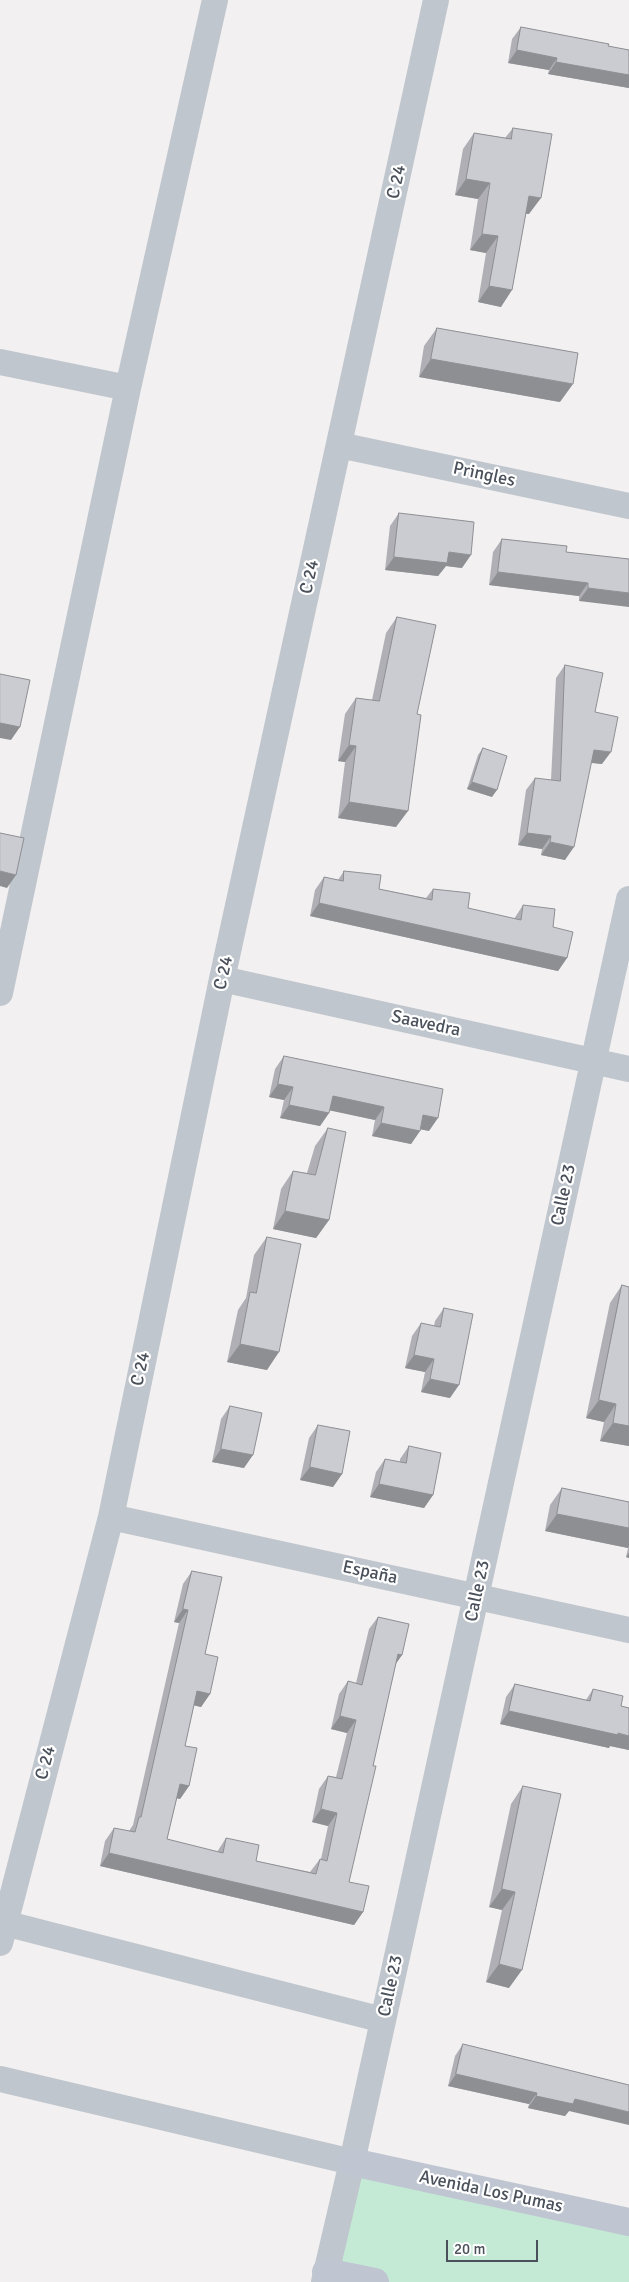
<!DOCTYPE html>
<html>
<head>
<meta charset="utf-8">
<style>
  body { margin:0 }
  #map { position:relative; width:629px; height:2282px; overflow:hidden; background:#f2f0f0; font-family:Signika,sans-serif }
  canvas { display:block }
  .scale { position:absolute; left:446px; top:2240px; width:92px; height:22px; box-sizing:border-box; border:2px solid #4a515b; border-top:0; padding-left:6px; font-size:15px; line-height:18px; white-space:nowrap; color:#4a515b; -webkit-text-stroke:4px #fff; paint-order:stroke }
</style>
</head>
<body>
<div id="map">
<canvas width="629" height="2282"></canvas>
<div class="scale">20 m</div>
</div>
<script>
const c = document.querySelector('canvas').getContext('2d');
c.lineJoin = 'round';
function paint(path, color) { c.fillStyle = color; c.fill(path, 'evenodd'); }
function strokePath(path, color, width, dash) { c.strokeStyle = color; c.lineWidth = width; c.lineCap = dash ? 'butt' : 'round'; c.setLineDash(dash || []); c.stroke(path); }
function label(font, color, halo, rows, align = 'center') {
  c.font = font + ' Signika,sans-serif'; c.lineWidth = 4.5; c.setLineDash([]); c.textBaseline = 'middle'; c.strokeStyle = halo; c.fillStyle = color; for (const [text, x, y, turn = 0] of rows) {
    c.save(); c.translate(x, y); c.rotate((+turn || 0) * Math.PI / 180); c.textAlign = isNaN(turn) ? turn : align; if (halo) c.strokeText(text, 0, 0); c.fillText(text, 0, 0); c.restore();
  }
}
const green = new Path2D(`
  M 353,2163 L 629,2224 L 629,2282 L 381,2282 L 328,2271 Z`);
const minor = new Path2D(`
  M 0,362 L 128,388
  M 339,445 L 629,506
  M 222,979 L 629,1069
  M 0,993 L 128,388 L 215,0
  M 111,1517 L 629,1630
  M 4,1923 L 383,2020
  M 0,1943 L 111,1517 L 222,979 L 436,0
  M 0,2079 L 352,2162
  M 324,2282 L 352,2162 L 629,899`);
const secondary = new Path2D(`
  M 352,2162 L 629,2222
  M 326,2272 L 375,2282`);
const wall = new Path2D(`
  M 521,27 L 608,46 L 629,50 L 629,88 L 548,74 L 549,70 L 508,63 L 512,39 Z
  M 513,128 L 529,214 L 526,214 L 501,307 L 478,302 L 486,253 L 470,250 L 478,199 L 455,195 L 463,149 L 474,133 L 505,138 Z
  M 437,328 L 560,402 L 419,377 L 424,346 Z
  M 399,513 L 462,568 L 446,566 L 438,576 L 385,570 L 390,526 Z
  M 502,539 L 566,552 L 629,559 L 579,601 L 579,596 L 489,585 L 493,552 Z
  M 397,617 L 417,714 L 396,827 L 338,818 L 345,762 L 338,761 L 345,714 L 356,698 L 372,700 L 386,633 Z
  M 565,665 L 595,712 L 602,764 L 591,763 L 565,860 L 541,855 L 542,849 L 518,845 L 526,790 L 535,778 L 551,780 L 556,678 Z
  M 483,748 L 492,797 L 467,789 L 478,755 Z
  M 344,871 L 379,889 L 426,898 L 433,889 L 468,908 L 514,919 L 523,905 L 553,927 L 567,958 L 558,971 L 310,916 L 315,890 L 324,877 L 338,880 Z
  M 284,1056 L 429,1131 L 420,1129 L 420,1131 L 411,1144 L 372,1136 L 375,1120 L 330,1110 L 329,1113 L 320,1126 L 280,1118 L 284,1100 L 269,1097 L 275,1069 Z
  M 328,1128 L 329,1220 L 316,1238 L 273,1229 L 281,1189 L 293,1171 L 307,1173 L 315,1146 Z
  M 267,1237 L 267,1370 L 227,1362 L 238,1310 L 246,1298 L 254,1255 Z
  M 622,1285 L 629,1287 L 629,1446 L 600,1441 L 604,1422 L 586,1418 L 610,1303 Z
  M 444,1308 L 450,1398 L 421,1392 L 425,1372 L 405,1368 L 412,1336 L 421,1323 L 434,1326 L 435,1321 Z
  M 230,1406 L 244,1468 L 212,1462 L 221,1419 Z
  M 318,1425 L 342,1474 L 333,1487 L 300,1480 L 309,1438 Z
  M 409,1446 L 433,1495 L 424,1508 L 370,1497 L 376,1472 L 385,1459 L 400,1462 L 400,1459 Z
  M 562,1488 L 629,1502 L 629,1558 L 626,1557 L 628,1548 L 545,1531 L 550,1505 Z
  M 192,1571 L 205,1654 L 210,1694 L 201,1707 L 194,1705 L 185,1746 L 189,1786 L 180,1799 L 177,1798 L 167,1839 L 217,1852 L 226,1838 L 256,1861 L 310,1872 L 320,1859 L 321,1859 L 328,1826 L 312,1822 L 319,1789 L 328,1776 L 336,1777 L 347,1733 L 331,1729 L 339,1694 L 348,1681 L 356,1683 L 369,1629 L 378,1617 L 402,1655 L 396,1663 L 373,1766 L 349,1882 L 363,1912 L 354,1925 L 100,1866 L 105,1841 L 114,1828 L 129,1831 L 133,1825 L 179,1623 L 174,1622 L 183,1584 Z
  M 515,1684 L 586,1700 L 593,1689 L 621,1706 L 629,1708 L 629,1750 L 610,1746 L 609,1748 L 500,1724 L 506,1697 Z
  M 523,1786 L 509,1988 L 486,1982 L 502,1910 L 489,1907 L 511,1804 Z
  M 463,2044 L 569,2111 L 565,2116 L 528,2108 L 529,2104 L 448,2086 L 455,2056 Z`);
const shadedWall = new Path2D(`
  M 517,50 L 557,58 L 549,70 L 508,63 Z
  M 556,62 L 629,75 L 629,88 L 548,74 Z
  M 466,179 L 490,183 L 478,199 L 455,195 Z
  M 529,196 L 541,198 L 529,214 L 517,212 Z
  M 482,234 L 498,236 L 486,253 L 470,250 Z
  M 489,286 L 512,290 L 501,307 L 478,302 Z
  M 431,359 L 573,384 L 560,402 L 419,377 Z
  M 449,552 L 471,555 L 462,568 L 446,566 L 438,576 L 385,570 L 394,557 Z
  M 498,572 L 588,583 L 579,596 L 489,585 Z
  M 588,588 L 629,593 L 629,607 L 579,601 Z
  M 0,723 L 20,727 L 11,740 L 0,738 Z
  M 349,745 L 356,746 L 345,762 L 338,761 Z
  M 594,750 L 611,752 L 602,764 L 585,762 Z
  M 472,782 L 497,790 L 492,797 L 467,789 Z
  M 349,802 L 408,811 L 396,827 L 338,818 Z
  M 527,833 L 551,836 L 542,849 L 518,845 Z
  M 550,842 L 574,847 L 565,860 L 541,855 Z
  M 0,871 L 16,875 L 7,888 L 0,886 Z
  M 319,903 L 567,958 L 558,971 L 310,916 Z
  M 278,1084 L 293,1087 L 284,1100 L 269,1097 Z
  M 333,1096 L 384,1107 L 375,1120 L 323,1109 Z
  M 289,1105 L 329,1113 L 320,1126 L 280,1118 Z
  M 423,1115 L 438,1118 L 429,1131 L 414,1128 Z
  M 381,1123 L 420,1131 L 411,1144 L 372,1136 Z
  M 285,1211 L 329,1220 L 316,1238 L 273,1229 Z
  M 240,1344 L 279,1352 L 267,1370 L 227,1362 Z
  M 414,1355 L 434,1359 L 425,1372 L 405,1368 Z
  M 430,1379 L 459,1385 L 450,1398 L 421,1392 Z
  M 599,1400 L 616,1404 L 604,1422 L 586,1418 Z
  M 613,1423 L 629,1426 L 629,1446 L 600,1441 Z
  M 221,1449 L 253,1455 L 244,1468 L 212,1462 Z
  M 310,1467 L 342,1474 L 333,1487 L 300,1480 Z
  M 379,1484 L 433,1495 L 424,1508 L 370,1497 Z
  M 557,1514 L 629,1528 L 629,1546 L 628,1548 L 545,1531 Z
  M 629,1553 L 629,1558 L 626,1557 Z
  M 183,1609 L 188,1610 L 179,1623 L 174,1622 Z
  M 398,1654 L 402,1655 L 393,1668 Z
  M 197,1691 L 210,1694 L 201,1707 L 188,1704 Z
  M 509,1711 L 629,1736 L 629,1750 L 610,1746 L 609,1748 L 500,1724 Z
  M 340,1716 L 356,1720 L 347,1733 L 331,1729 Z
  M 180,1784 L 189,1786 L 180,1799 L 171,1797 Z
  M 321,1809 L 337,1813 L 328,1826 L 312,1822 Z
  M 109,1853 L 363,1912 L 354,1925 L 100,1866 Z
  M 502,1889 L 515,1892 L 502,1910 L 489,1907 Z
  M 499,1964 L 522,1970 L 509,1988 L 486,1982 Z
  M 456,2074 L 537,2093 L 529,2104 L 448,2086 Z
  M 536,2096 L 575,2099 L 629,2112 L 629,2125 L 569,2111 L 565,2116 L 528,2108 Z`);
const building = new Path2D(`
  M 521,27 L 609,44 L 608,46 L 629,50 L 629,75 L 556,62 L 557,58 L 517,50 Z
  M 513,128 L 552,134 L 541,198 L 529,196 L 512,290 L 489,286 L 498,236 L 482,234 L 490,183 L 466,179 L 474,133 L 511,139 Z
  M 437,328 L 578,353 L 573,384 L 431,359 Z
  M 399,513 L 474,522 L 471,555 L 449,552 L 447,563 L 394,557 Z
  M 502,539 L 567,546 L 566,552 L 629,559 L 629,593 L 588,588 L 588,583 L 498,572 Z
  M 397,617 L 436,625 L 417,714 L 421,715 L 408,811 L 349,802 L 356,746 L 349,745 L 356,698 L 379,701 Z
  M 565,665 L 603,673 L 595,712 L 618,717 L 611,752 L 594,750 L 574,847 L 550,842 L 551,836 L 527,833 L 535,778 L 560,781 Z
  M 0,674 L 30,680 L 20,727 L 0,723 Z
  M 483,748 L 507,756 L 497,790 L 472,782 Z
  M 0,833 L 24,838 L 16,875 L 0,871 Z
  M 344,871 L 381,875 L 379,889 L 432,900 L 433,889 L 470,893 L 468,908 L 521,920 L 523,905 L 555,909 L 553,927 L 573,932 L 567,958 L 319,903 L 324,877 L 343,881 Z
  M 284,1056 L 443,1089 L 438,1118 L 423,1115 L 420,1131 L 381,1123 L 384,1107 L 333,1096 L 329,1113 L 289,1105 L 293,1087 L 278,1084 Z
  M 328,1128 L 346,1132 L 329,1220 L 285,1211 L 293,1171 L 315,1175 Z
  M 267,1237 L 301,1244 L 279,1352 L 240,1344 L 250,1292 L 256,1293 Z
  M 622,1285 L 629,1287 L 629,1426 L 613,1423 L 616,1404 L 599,1400 Z
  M 444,1308 L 473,1314 L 459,1385 L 430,1379 L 434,1359 L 414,1355 L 421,1323 L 440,1327 Z
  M 230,1406 L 262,1413 L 253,1455 L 221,1449 Z
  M 318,1425 L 350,1431 L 342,1474 L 310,1467 Z
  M 409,1446 L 441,1453 L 433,1495 L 379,1484 L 385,1459 L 406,1463 Z
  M 562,1488 L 629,1502 L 629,1528 L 557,1514 Z
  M 192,1571 L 222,1577 L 205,1654 L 218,1657 L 210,1694 L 197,1691 L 185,1746 L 197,1748 L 189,1786 L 180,1784 L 167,1839 L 223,1853 L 226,1838 L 259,1845 L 256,1861 L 316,1874 L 320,1859 L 327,1861 L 337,1813 L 321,1809 L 328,1776 L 342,1779 L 356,1720 L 340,1716 L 348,1681 L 362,1685 L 378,1617 L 409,1624 L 402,1655 L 398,1654 L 373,1766 L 376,1766 L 349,1882 L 369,1886 L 363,1912 L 109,1853 L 114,1828 L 135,1832 L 139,1817 L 141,1817 L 188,1610 L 183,1609 Z
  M 515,1684 L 590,1701 L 593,1689 L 623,1696 L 621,1706 L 629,1708 L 629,1736 L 618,1733 L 618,1735 L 509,1711 Z
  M 523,1786 L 561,1794 L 522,1970 L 499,1964 L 515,1892 L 502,1889 Z
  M 463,2044 L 629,2085 L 629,2112 L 575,2099 L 573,2104 L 536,2096 L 537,2093 L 456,2074 Z`);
const streetNames = [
  ["C 24",397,182,-78],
  ["Pringles",484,475,12],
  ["C 24",310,577,-78],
  ["C 24",224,973,-78],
  ["Saavedra",426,1024,12],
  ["Calle 23",564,1195,-78],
  ["C 24",141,1369,-78],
  ["España",370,1573,12],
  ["Calle 23",478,1591,-78],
  ["C 24",46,1763,-75],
  ["Calle 23",391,1986,-78],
  ["Avenida Los Pumas",491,2192,12]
];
paint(green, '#c4ead6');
strokePath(minor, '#c0c6cd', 26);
strokePath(secondary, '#c0c6d1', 28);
paint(wall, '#afafb5');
paint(shadedWall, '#8e8f93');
paint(building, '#cbccd2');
strokePath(building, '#8e8f93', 1);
label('18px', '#4a515b', '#fff', streetNames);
</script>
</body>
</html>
